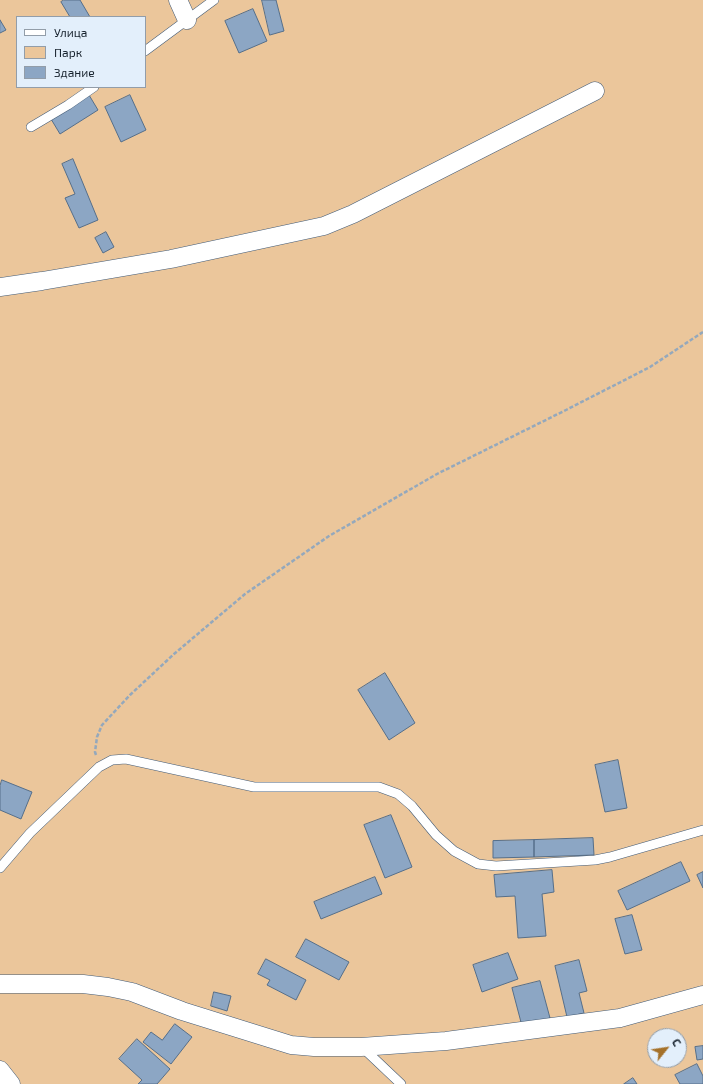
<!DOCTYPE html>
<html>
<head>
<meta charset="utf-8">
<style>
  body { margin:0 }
  #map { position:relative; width:703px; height:1084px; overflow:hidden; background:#cce3fc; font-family:"Exo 2",sans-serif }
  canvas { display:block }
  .legend { position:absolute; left:16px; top:16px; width:130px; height:72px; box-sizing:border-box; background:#e3effb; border:1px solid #929da9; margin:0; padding:5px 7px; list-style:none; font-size:12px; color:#18232e }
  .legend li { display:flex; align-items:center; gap:8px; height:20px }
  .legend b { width:20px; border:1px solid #929da9 }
  .north { position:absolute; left:647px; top:1028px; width:40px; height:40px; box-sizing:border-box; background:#e3effb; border:1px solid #929da9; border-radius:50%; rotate:60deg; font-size:11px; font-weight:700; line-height:16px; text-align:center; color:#18232e }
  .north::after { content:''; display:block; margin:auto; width:14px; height:18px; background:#a57129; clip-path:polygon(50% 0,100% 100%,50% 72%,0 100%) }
</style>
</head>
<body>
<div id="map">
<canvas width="703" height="1084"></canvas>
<ul class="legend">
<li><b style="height:5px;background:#fff"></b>Улица</li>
<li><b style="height:11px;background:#ebc69b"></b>Парк</li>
<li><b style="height:11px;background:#8ca6c4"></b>Здание</li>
</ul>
<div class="north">С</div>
</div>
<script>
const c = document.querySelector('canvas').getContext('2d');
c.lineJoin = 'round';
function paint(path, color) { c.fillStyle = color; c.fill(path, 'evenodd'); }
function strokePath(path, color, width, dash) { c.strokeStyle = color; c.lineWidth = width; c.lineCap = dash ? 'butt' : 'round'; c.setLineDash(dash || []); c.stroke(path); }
const green = new Path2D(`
  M 0,0 L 703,0 L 703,1084 L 0,1084 ZM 17,17 L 145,17 L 145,87 L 17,87 ZM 655,1036 L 679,1036 L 679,1060 L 655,1060 Z`);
const building = new Path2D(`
  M 64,0 L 80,0 L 90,17 L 70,17 L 61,2 Z
  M 262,0 L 276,0 L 284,31 L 270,35 Z
  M 253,9 L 267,41 L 239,53 L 225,21 Z
  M 0,20 L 6,30 L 0,33 Z
  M 89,95 L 98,110 L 60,134 L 51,119 Z
  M 130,95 L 146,130 L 121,142 L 105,107 Z
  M 73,159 L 98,220 L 79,228 L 65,198 L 75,194 L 62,164 Z
  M 106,232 L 114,247 L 103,253 L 95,238 Z
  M 385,673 L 415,723 L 389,740 L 358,690 Z
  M 618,760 L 627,808 L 605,812 L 595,765 Z
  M 2,780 L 32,792 L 21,819 L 0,810 L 0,786 Z
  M 391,815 L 412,867 L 385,878 L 364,825 Z
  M 593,838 L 594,855 L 534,857 L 534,840 Z
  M 534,840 L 534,857 L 493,858 L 493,841 Z
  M 681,862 L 690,881 L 627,910 L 618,891 Z
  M 552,870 L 554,892 L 542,894 L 546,936 L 518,938 L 515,896 L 496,897 L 494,875 Z
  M 703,872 L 703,888 L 697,875 Z
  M 375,877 L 382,894 L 321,919 L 314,902 Z
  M 632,915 L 642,950 L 625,954 L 615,919 Z
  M 306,939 L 349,962 L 339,980 L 296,957 Z
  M 508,953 L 518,979 L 482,992 L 473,965 Z
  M 266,959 L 306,980 L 296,1000 L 267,985 L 270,980 L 258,974 Z
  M 579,960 L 587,991 L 579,993 L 584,1013 L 567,1017 L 555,966 Z
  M 540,981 L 550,1018 L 522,1026 L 512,988 Z
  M 214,992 L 231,996 L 227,1011 L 211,1006 Z
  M 175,1024 L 192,1037 L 171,1064 L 143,1042 L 151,1032 L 162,1040 Z
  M 137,1039 L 170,1069 L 157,1084 L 138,1084 L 142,1080 L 119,1059 Z
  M 703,1046 L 703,1059 L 697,1060 L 695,1047 Z
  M 697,1064 L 703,1076 L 703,1084 L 680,1084 L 675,1075 Z
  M 633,1078 L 637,1084 L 624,1084 Z`);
const path = new Path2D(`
  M 96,755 L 95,752 L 97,737 L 102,725 L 130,695 L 174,654 L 245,594 L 329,536 L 437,474 L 566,410 L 650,367 L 703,332`);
const lane = new Path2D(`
  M 145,51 L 214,0
  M 31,127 L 68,105 L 94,87
  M 0,868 L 30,833 L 99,767 L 112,760 L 126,759 L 254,787 L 379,787 L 398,794 L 412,806 L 436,835 L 454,851 L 478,864 L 496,866 L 595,860 L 610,857 L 703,830
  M 363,1048 L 401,1084`);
const street = new Path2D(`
  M 178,0 L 187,20
  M 0,287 L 42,281 L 171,259 L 324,226 L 353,214 L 595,91
  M 0,984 L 83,984 L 108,987 L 132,992 L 182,1011 L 291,1045 L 314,1047 L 361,1047 L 446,1041 L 620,1018 L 703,995
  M 0,1070 L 11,1084`);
paint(green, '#ebc69b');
paint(building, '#8ca6c4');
strokePath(building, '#566f8a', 1);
strokePath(lane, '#435b76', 10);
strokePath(street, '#435b76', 19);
strokePath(path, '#94a8bc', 2.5, [4, 2]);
strokePath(lane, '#fff', 9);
strokePath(street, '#fff', 18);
</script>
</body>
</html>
